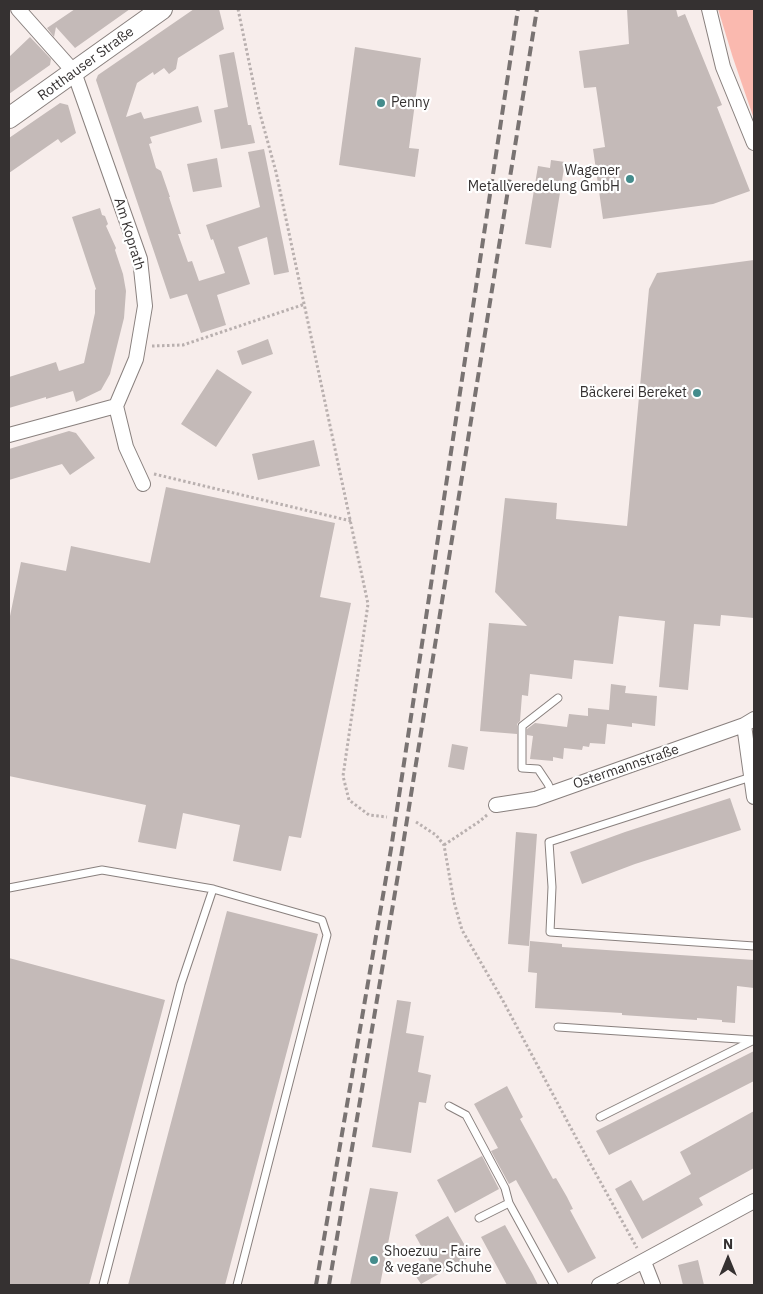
<!DOCTYPE html>
<html>
<head>
<meta charset="utf-8">
<style>
  body { margin:0 }
  #map { position:relative; width:763px; height:1294px; overflow:hidden; background:#f7edeb; font-family:"IBM Plex Sans",sans-serif }
  canvas { display:block }
  .frame { position:absolute; inset:0; border:10px solid #353131; pointer-events:none }
  .north { position:absolute; left:703px; top:1234px; width:50px; height:50px; -webkit-text-stroke:4px #fff; paint-order:stroke; rotate:0deg; font-size:14px; font-weight:700; line-height:20px; text-align:center; color:#353131 }
  .north::after { content:''; display:block; margin:auto; width:18px; height:22px; background:#353131; clip-path:polygon(50% 0,100% 100%,50% 72%,0 100%) }
</style>
</head>
<body>
<div id="map">
<canvas width="763" height="1294"></canvas>
<div class="frame"></div>
<div class="north">N</div>
</div>
<script>
const c = document.querySelector('canvas').getContext('2d');
c.lineJoin = 'round';
function paint(path, color) { c.fillStyle = color; c.fill(path, 'evenodd'); }
function strokePath(path, color, width, dash) { c.strokeStyle = color; c.lineWidth = width; c.lineCap = dash ? 'butt' : 'round'; c.setLineDash(dash || []); c.stroke(path); }
function label(font, color, halo, rows, align = 'center') {
  c.font = font + ' "IBM Plex Sans",sans-serif'; c.lineWidth = 4.5; c.setLineDash([]); c.textBaseline = 'middle'; c.strokeStyle = halo; c.fillStyle = color; for (const [text, x, y, turn = 0] of rows) {
    c.save(); c.translate(x, y); c.rotate((+turn || 0) * Math.PI / 180); c.textAlign = isNaN(turn) ? turn : align; if (halo) c.strokeText(text, 0, 0); c.fillText(text, 0, 0); c.restore();
  }
}
const green = new Path2D(`
  M 718,9 L 753,9 L 754,12 L 754,119 L 733,58 Z`);
const building = new Path2D(`
  M 75,9 L 130,9 L 75,48 L 56,27 L 54,37 L 47,28 Z
  M 194,9 L 219,9 L 224,29 L 178,58 L 176,69 L 169,74 L 164,68 L 154,75 L 153,72 L 137,83 L 126,117 L 141,112 L 144,119 L 198,106 L 202,122 L 150,137 L 152,143 L 149,144 L 156,168 L 161,171 L 170,197 L 169,197 L 181,234 L 178,234 L 188,262 L 192,261 L 199,281 L 225,273 L 213,239 L 211,240 L 206,225 L 260,207 L 248,152 L 264,149 L 289,272 L 274,275 L 267,237 L 238,247 L 250,284 L 217,295 L 226,325 L 201,333 L 187,294 L 170,299 L 96,80 L 98,75 Z
  M 627,9 L 676,9 L 678,17 L 685,14 L 722,105 L 717,107 L 750,191 L 713,204 L 603,219 L 593,149 L 605,147 L 596,87 L 584,88 L 579,51 L 629,44 Z
  M 30,37 L 51,59 L 50,65 L 9,94 L 9,57 Z
  M 355,47 L 421,58 L 409,148 L 419,149 L 415,177 L 339,165 Z
  M 234,52 L 248,125 L 251,125 L 255,143 L 221,149 L 214,110 L 228,107 L 219,55 Z
  M 60,103 L 68,105 L 76,133 L 61,143 L 58,139 L 9,173 L 9,138 Z
  M 217,158 L 222,187 L 193,192 L 187,164 Z
  M 551,160 L 565,162 L 551,248 L 525,244 L 538,166 L 550,168 Z
  M 100,208 L 102,215 L 105,216 L 108,224 L 106,226 L 116,248 L 115,250 L 123,274 L 126,291 L 124,318 L 110,374 L 101,390 L 76,402 L 73,391 L 46,399 L 46,397 L 9,408 L 9,377 L 56,362 L 59,371 L 84,363 L 95,313 L 95,290 L 96,289 L 72,217 Z
  M 754,260 L 754,618 L 721,615 L 720,626 L 694,624 L 688,690 L 659,687 L 665,621 L 619,616 L 613,664 L 574,660 L 572,679 L 530,674 L 528,696 L 522,695 L 520,721 L 517,724 L 517,734 L 480,731 L 489,623 L 527,626 L 495,592 L 505,498 L 557,503 L 556,519 L 627,526 L 649,289 L 657,273 Z
  M 268,339 L 273,354 L 242,365 L 237,351 Z
  M 217,369 L 252,392 L 216,447 L 181,424 Z
  M 69,431 L 76,433 L 95,458 L 70,475 L 62,464 L 9,480 L 9,449 Z
  M 314,440 L 320,466 L 258,480 L 252,454 Z
  M 166,487 L 335,523 L 320,597 L 351,603 L 301,838 L 289,836 L 281,871 L 233,861 L 240,825 L 183,813 L 176,849 L 138,842 L 146,805 L 9,776 L 9,621 L 21,562 L 66,571 L 71,546 L 150,563 Z
  M 611,684 L 626,686 L 625,693 L 657,696 L 655,726 L 632,723 L 632,727 L 607,724 L 605,744 L 590,743 L 589,747 L 583,746 L 582,750 L 564,748 L 563,759 L 553,757 L 553,761 L 530,759 L 533,736 L 527,735 L 527,729 L 535,723 L 567,727 L 569,714 L 588,716 L 588,708 L 609,710 Z
  M 452,744 L 468,747 L 464,770 L 448,767 Z
  M 730,798 L 741,830 L 635,864 L 582,884 L 570,852 L 625,832 Z
  M 516,832 L 537,834 L 529,946 L 508,944 Z
  M 227,911 L 318,934 L 225,1285 L 128,1285 Z
  M 530,941 L 562,944 L 562,947 L 754,960 L 754,988 L 737,986 L 735,1023 L 722,1022 L 722,1020 L 697,1018 L 697,1020 L 622,1015 L 622,1013 L 535,1008 L 537,973 L 528,972 Z
  M 9,958 L 165,1000 L 89,1285 L 9,1285 Z
  M 397,1000 L 411,1002 L 406,1033 L 424,1036 L 418,1072 L 431,1075 L 426,1103 L 419,1102 L 411,1153 L 372,1147 Z
  M 754,1051 L 754,1081 L 609,1155 L 596,1131 Z
  M 507,1086 L 523,1117 L 520,1119 L 553,1179 L 556,1178 L 567,1197 L 573,1209 L 570,1210 L 596,1258 L 568,1273 L 516,1180 L 509,1184 L 491,1151 L 498,1148 L 474,1104 Z
  M 754,1111 L 754,1168 L 699,1198 L 703,1205 L 642,1239 L 615,1189 L 631,1180 L 643,1201 L 691,1174 L 680,1152 Z
  M 482,1156 L 499,1189 L 455,1213 L 437,1180 Z
  M 370,1188 L 398,1192 L 380,1285 L 350,1285 Z
  M 448,1216 L 471,1256 L 421,1284 L 413,1272 L 430,1262 L 415,1235 Z
  M 505,1225 L 533,1275 L 538,1285 L 507,1285 L 481,1237 Z
  M 698,1260 L 704,1285 L 683,1285 L 678,1265 Z`);
const path = new Path2D(`
  M 238,9 L 259,110 L 276,172 L 368,604 L 343,776 L 349,800 L 369,815 L 387,817
  M 152,346 L 183,345 L 305,304
  M 154,474 L 351,521
  M 416,822 L 436,835 L 444,845 L 454,902 L 462,930 L 502,999 L 580,1145 L 637,1248
  M 444,845 L 480,821 L 487,815`);
const service = new Path2D(`
  M 751,777 L 549,842 L 552,887 L 550,932 L 754,946
  M 552,793 L 548,784 L 538,769 L 522,768 L 522,726 L 558,698
  M 9,888 L 102,870 L 213,889 L 181,984 L 103,1285
  M 213,889 L 322,920 L 327,935 L 237,1285
  M 558,1027 L 754,1040
  M 449,1106 L 466,1115 L 505,1188 L 509,1203
  M 600,1117 L 754,1040
  M 479,1218 L 509,1203 L 554,1285`);
const minor = new Path2D(`
  M 18,9 L 74,72 L 140,259 L 145,306 L 136,359 L 116,406 L 126,447 L 143,484
  M 709,9 L 723,67 L 754,143
  M 9,435 L 116,406
  M 744,725 L 754,797
  M 496,805 L 535,799 L 744,725 L 754,719
  M 644,1262 L 653,1285
  M 599,1285 L 754,1201`);
const secondary = new Path2D(`
  M 9,118 L 162,9`);
const rail = new Path2D(`
  M 316,1285 L 391,849 L 518,9
  M 329,1285 L 402,851 L 537,9`);
const markers = [
  [381,103,5,"#448c8c"],
  [630,179,5,"#448c8c"],
  [697,393,5,"#448c8c"],
  [374,1260,5,"#448c8c"]
];
const streetNames = [
  ["Rotthauser Straße",86,64,-36],
  ["Am Koprath",129,234,73],
  ["Ostermannstraße",626,767,-19]
];
const poiNames = [
  ["Penny",391,103],
  ["Wagener",620,171,"right"],
  ["Metallveredelung GmbH",620,187,"right"],
  ["Bäckerei Bereket",687,393,"right"],
  ["Shoezuu - Faire",384,1252],
  ["& vegane Schuhe",384,1268]
];
paint(green, '#fab9af');
paint(building, '#c4bab8');
strokePath(service, '#89807e', 9);
strokePath(minor, '#89807e', 16);
strokePath(secondary, '#89807e', 22);
strokePath(path, '#b9b0af', 3, [2.5, 2.5]);
strokePath(service, '#fff', 7);
strokePath(minor, '#fff', 14);
strokePath(secondary, '#fff', 20);
strokePath(rail, '#797372', 4, [10, 5]);
for (const [x, y, r, color] of markers) { const dot = new Path2D(); dot.arc(x, y, r, 0, 2 * Math.PI); c.fillStyle = color; c.fill(dot); strokePath(dot, '#fff', 2); }
label('14px', '#353131', '#fff', streetNames);
label('14px', '#353131', '#fff', poiNames, 'left');
</script>
</body>
</html>
